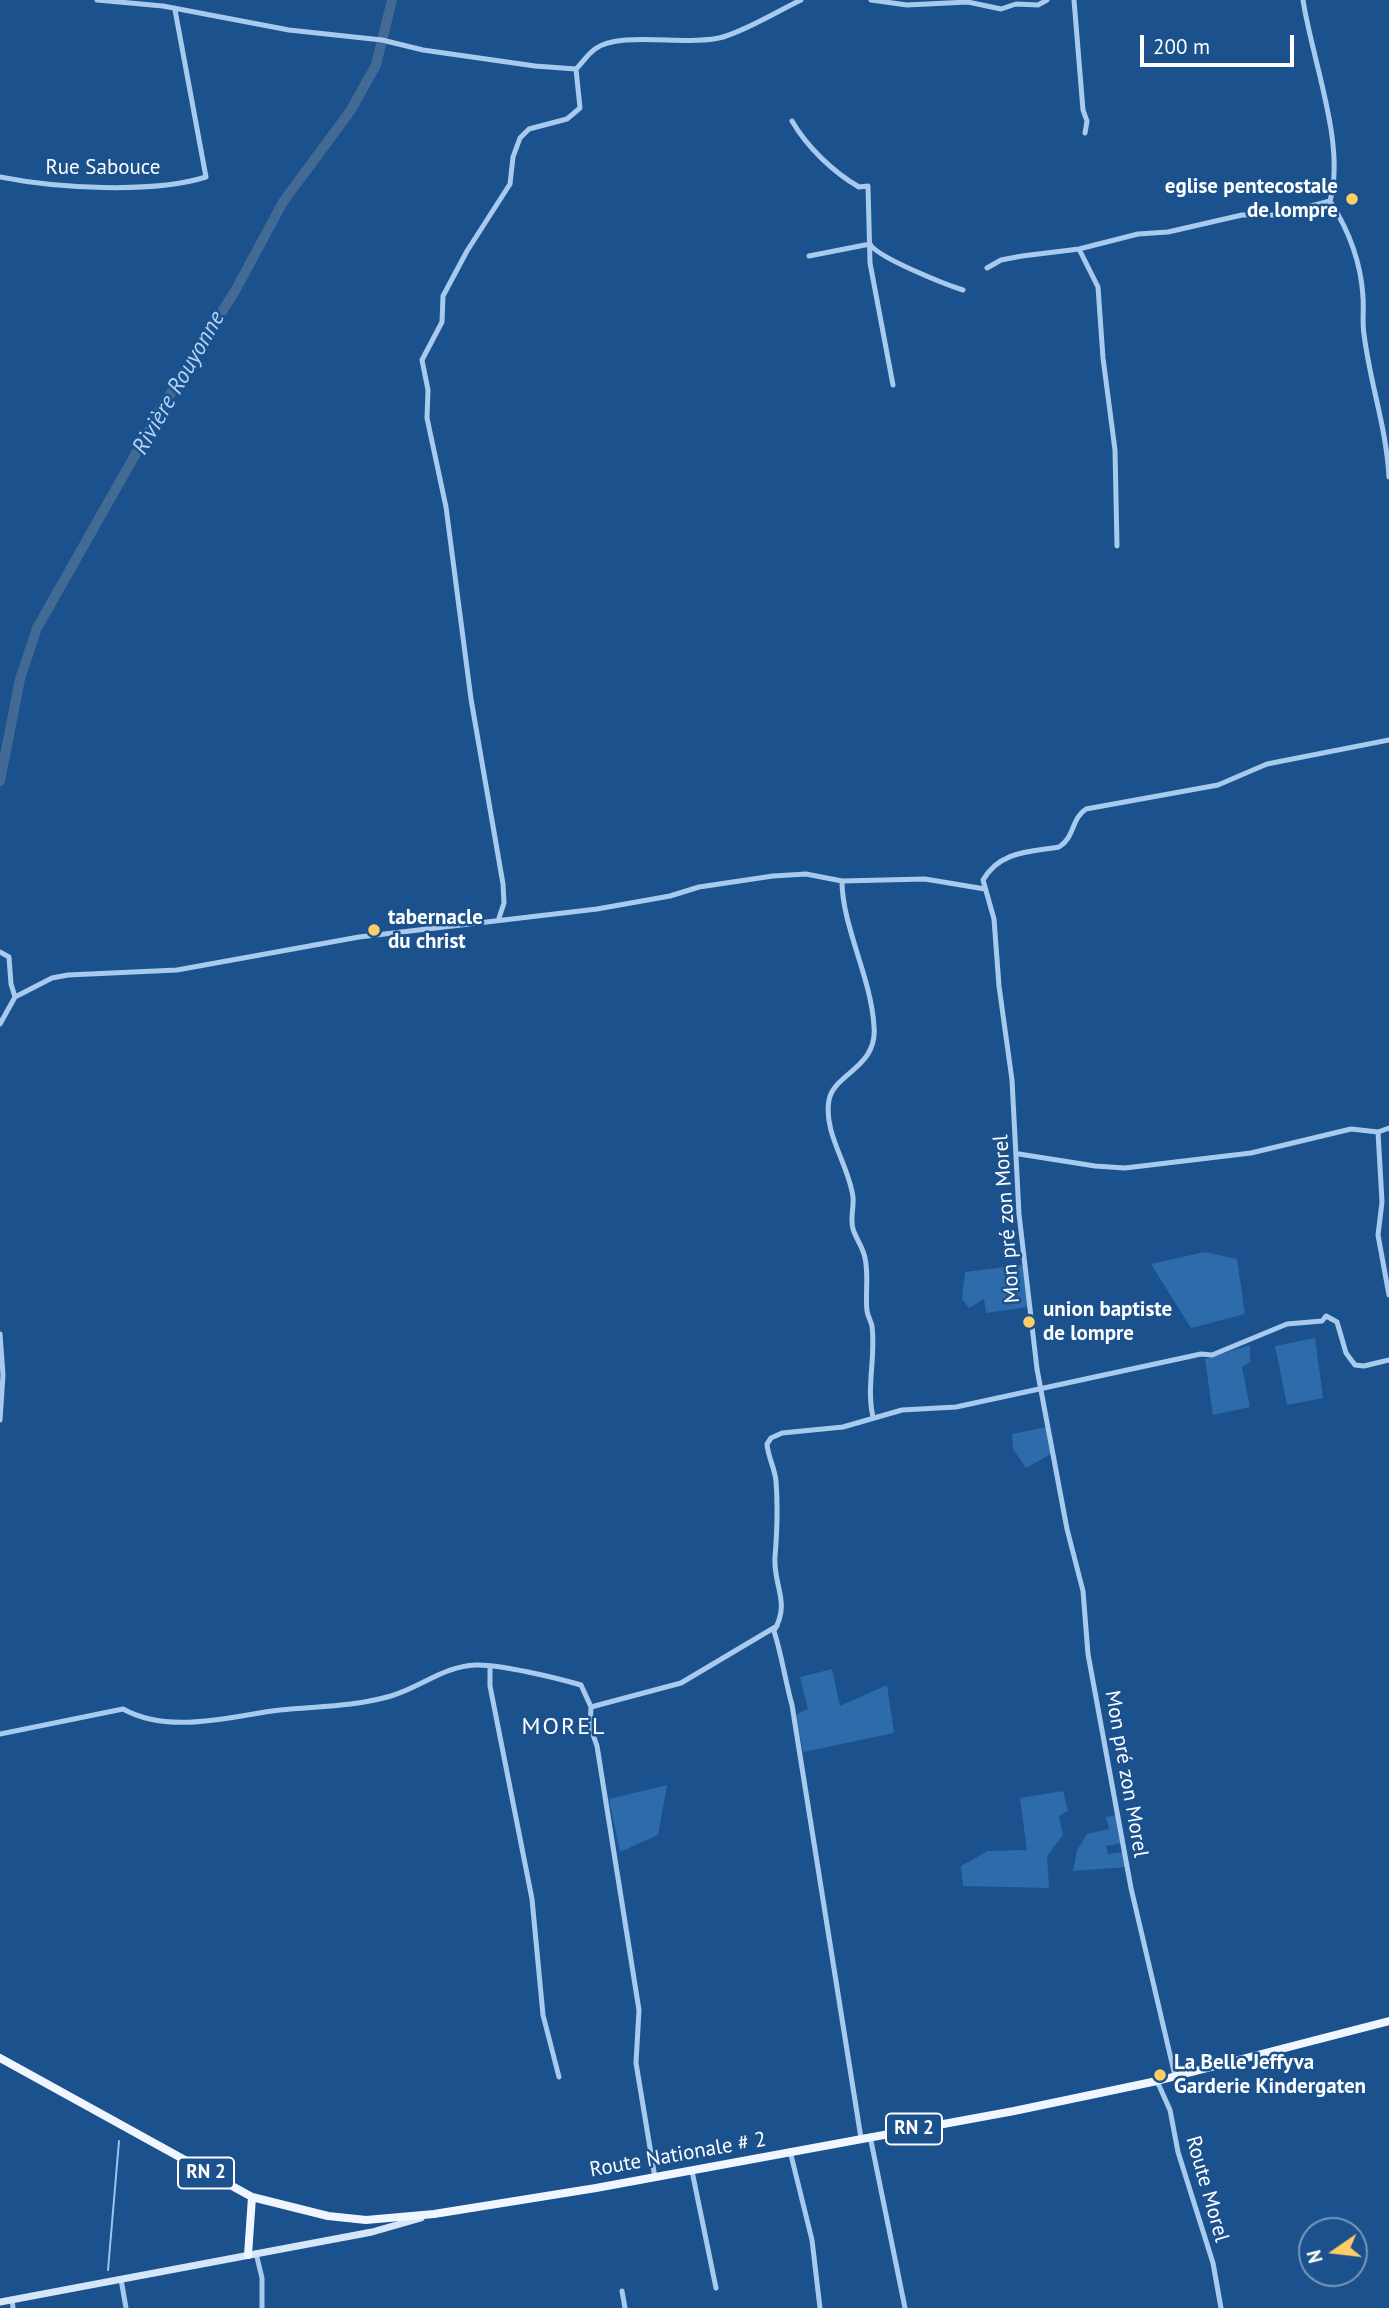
<!DOCTYPE html>
<html>
<head>
<meta charset="utf-8">
<style>
  body { margin:0 }
  #map { position:relative; width:1389px; height:2308px; overflow:hidden; background:#1b518d; font-family:"PT Sans",sans-serif }
  canvas { display:block }
  .north { position:absolute; left:1298px; top:2217px; width:70px; height:70px; box-sizing:border-box; background:#1b518d; border:2px solid #7697bb; border-radius:50%; rotate:256deg; font-size:19px; font-weight:700; line-height:28px; text-align:center; color:#fff }
  .north::after { content:''; display:block; margin:auto; width:24px; height:32px; background:#ffcd65; clip-path:polygon(50% 0,100% 100%,50% 72%,0 100%) }
  .scale { position:absolute; left:1140px; top:35px; width:154px; height:32px; box-sizing:border-box; border:4px solid #fff; border-top:0; padding-left:9px; font-size:21px; line-height:24px; white-space:nowrap; color:#fff; -webkit-text-stroke:5px #1b518d; paint-order:stroke }
</style>
</head>
<body>
<div id="map">
<canvas width="1389" height="2308"></canvas>
<div class="north">N</div>
<div class="scale">200 m</div>
</div>
<script>
const c = document.querySelector('canvas').getContext('2d');
c.lineJoin = 'round';
function paint(path, color) { c.fillStyle = color; c.fill(path, 'evenodd'); }
function strokePath(path, color, width, dash) { c.strokeStyle = color; c.lineWidth = width; c.lineCap = dash ? 'butt' : 'round'; c.setLineDash(dash || []); c.stroke(path); }
function label(font, color, halo, rows, align = 'center') {
  c.font = font + ' "PT Sans",sans-serif'; c.lineWidth = 5; c.setLineDash([]); c.textBaseline = 'middle'; c.strokeStyle = halo; c.fillStyle = color; for (const [text, x, y, turn = 0] of rows) {
    c.save(); c.translate(x, y); c.rotate((+turn || 0) * Math.PI / 180); c.textAlign = isNaN(turn) ? turn : align; if (halo) c.strokeText(text, 0, 0); c.fillText(text, 0, 0); c.restore();
  }
}
const green = new Path2D(`
  M 1205,1252 L 1237,1259 L 1245,1314 L 1191,1328 L 1151,1264 Z
  M 1022,1265 L 1029,1307 L 986,1313 L 984,1299 L 969,1308 L 962,1299 L 965,1272 Z
  M 1315,1338 L 1323,1398 L 1287,1405 L 1275,1346 Z
  M 1250,1345 L 1250,1362 L 1242,1367 L 1250,1407 L 1213,1415 L 1205,1359 Z
  M 1047,1427 L 1051,1454 L 1026,1468 L 1013,1449 L 1012,1434 Z
  M 832,1669 L 840,1706 L 887,1685 L 894,1733 L 803,1752 L 796,1715 L 808,1709 L 800,1677 Z
  M 667,1785 L 658,1835 L 620,1852 L 609,1799 Z
  M 1063,1791 L 1068,1811 L 1059,1816 L 1063,1835 L 1047,1856 L 1049,1888 L 963,1886 L 961,1866 L 988,1851 L 1027,1850 L 1020,1798 Z
  M 1116,1815 L 1121,1843 L 1106,1846 L 1108,1854 L 1124,1852 L 1127,1867 L 1073,1871 L 1077,1850 L 1087,1834 L 1109,1829 L 1106,1817 Z`);
const stream = new Path2D(`
  M 108,2270 L 119,2141`);
const river = new Path2D(`
  M 0,781 L 20,679 L 37,628 L 164,404 L 235,291 L 283,202 L 351,110 L 376,65 L 392,0`);
const minor = new Path2D(`
  M 97,0 L 163,6 L 289,30 L 382,40 L 423,50 L 535,66 L 576,69 C 582,63 588,54 595,49 C 620,30 689,47 723,37 C 749,29 776,12 801,0
  M 871,0 L 907,5 L 968,2 L 1001,9 L 1016,4 L 1038,5 L 1047,0
  M 1074,0 L 1083,110 L 1087,121 L 1085,133
  M 1303,0 C 1312,60 1346,144 1330,201 C 1348,229 1361,263 1363,297 C 1364,309 1362,322 1364,334 C 1370,384 1386,425 1389,477
  M 792,121 C 807,147 833,172 859,187 L 868,186 L 870,263 L 893,385
  M 0,177 C 55,188 152,194 206,177 L 175,10
  M 1079,249 L 1098,287 L 1103,358 L 1115,450 L 1117,546
  M 809,256 L 870,244 C 876,257 947,285 963,290
  M 987,268 L 1001,260 L 1022,256 L 1079,249 L 1138,234 L 1168,232 L 1242,215 L 1277,215 L 1330,201
  M 842,881 C 842,926 871,977 874,1026 C 878,1068 834,1073 829,1100 C 823,1133 849,1165 853,1197 C 854,1207 850,1219 853,1229 C 856,1239 863,1247 865,1258 C 869,1276 865,1294 867,1311 C 868,1317 871,1321 872,1326 C 876,1356 866,1387 873,1417
  M 499,918 L 504,903 L 503,884 L 471,699 L 446,507 L 427,418 L 428,390 L 422,360 L 442,322 L 443,296 L 467,251 L 510,184 L 513,157 L 520,138 L 529,129 L 567,119 L 580,108 L 576,69
  M 0,952 L 9,957 L 11,984 L 15,997
  M 0,1024 L 15,997 L 52,978 L 68,975 L 177,970 L 359,937 L 597,909 L 670,896 L 699,887 L 773,876 L 806,874 L 842,881 L 925,879 L 985,889
  M 1389,1128 L 1378,1132 L 1382,1202 L 1378,1235 L 1389,1295
  M 1019,1154 L 1095,1166 L 1125,1168 L 1251,1153 L 1351,1129 L 1378,1132
  M 0,1334 L 3,1375 L 0,1420
  M 490,1667 L 490,1686 L 532,1899 L 543,2015 L 559,2077
  M 591,1707 L 681,1683 L 777,1626
  M 0,1734 L 123,1709 C 170,1735 230,1716 280,1710 C 320,1706 352,1707 391,1696 C 421,1687 444,1666 476,1665 C 499,1664 557,1678 581,1685 L 591,1707 L 590,1726 L 597,1746 L 639,2010 L 636,2063 L 655,2178
  M 1175,2076 L 1131,1888 L 1088,1654 L 1083,1591 L 1067,1529 L 1037,1369 L 1019,1214 L 1012,1080 L 999,986 L 994,919 L 983,880 C 1000,851 1029,852 1059,847 C 1075,837 1071,819 1086,809 L 1218,785 L 1267,764 L 1389,740
  M 1157,2081 L 1170,2110 L 1178,2152 L 1213,2263 L 1221,2308
  M 870,2136 L 905,2308
  M 861,2138 L 792,1705 C 785,1680 782,1656 774,1631 C 791,1602 773,1586 775,1557 C 777,1533 778,1507 776,1481 C 775,1469 768,1457 767,1444 L 771,1438 L 782,1433 L 843,1427 L 902,1410 L 956,1407 L 1201,1354 L 1212,1355 L 1287,1324 L 1322,1321 L 1326,1316 L 1337,1322 L 1346,1353 L 1355,1365 L 1364,1366 L 1389,1360
  M 790,2151 L 812,2240 L 820,2308
  M 692,2171 L 716,2288
  M 256,2253 L 262,2278 L 262,2308
  M 121,2279 L 126,2308
  M 622,2291 L 625,2308
  M 12,2300 L 13,2308`);
const secondary = new Path2D(`
  M 0,2302 L 372,2232 L 421,2218`);
const primary = new Path2D(`
  M 0,2058 L 252,2197 L 328,2216 L 366,2220 L 434,2214 L 596,2188 L 1014,2111 L 1157,2081 L 1389,2021
  M 248,2255 L 252,2197`);
const markers = [
  [1352,199,7,"#ffcd65"],
  [374,930,7,"#ffcd65"],
  [1029,1322,7,"#ffcd65"],
  [1160,2075,7,"#ffcd65"]
];
const shields = [
  [914,2129,56],
  [206,2173,56]
];
const shieldNames = [
  ["RN 2",914,2129],
  ["RN 2",206,2173]
];
const streetNames = [
  ["Rue Sabouce",103,168],
  ["Mon pré zon Morel",1007,1219,-94],
  ["Mon pré zon Morel",1126,1774,80],
  ["Route Nationale # 2",678,2155,-10],
  ["Route Morel",1207,2189,74]
];
const poiNames = [
  ["eglise pentecostale",1338,187,"right"],
  ["de lompre",1338,211,"right"],
  ["tabernacle",388,918],
  ["du christ",388,942],
  ["union baptiste",1043,1310],
  ["de lompre",1043,1334],
  ["La Belle Jeffyva",1174,2063],
  ["Garderie Kindergaten",1174,2087]
];
const waterNames = [
  ["Rivière Rouyonne",179,383,-60]
];
const quarterNames = [
  ["MOREL",564,1727]
];
paint(green, '#2e6bab');
strokePath(stream, '#9bc5f0', 2);
strokePath(river, '#436995', 10);
strokePath(minor, '#a8caee', 5);
strokePath(secondary, '#d5e6fa', 7);
strokePath(primary, '#eff6ff', 8);
for (const [x, y, r, color] of markers) { const dot = new Path2D(); dot.arc(x, y, r, 0, 2 * Math.PI); c.fillStyle = color; c.fill(dot); strokePath(dot, '#1b518d', 2.5); }
for (const [x, y, w] of shields) { const box = new Path2D(); box.roundRect(x - w / 2, y - 15.5, w, 31, 5); c.fillStyle = '#1b518d'; c.fill(box); strokePath(box, '#fff', 2); }
label('bold 19px', '#fff', null, shieldNames);
label('21px', '#fff', '#1b518d', streetNames);
label('bold 21px', '#fff', '#1b518d', poiNames, 'left');
label('italic 23px', '#b4d4f5', '#1b518d', waterNames);
c.letterSpacing = '2px';
label('24px', '#fff', '#1b518d', quarterNames);
c.letterSpacing = '0px';
</script>
</body>
</html>
